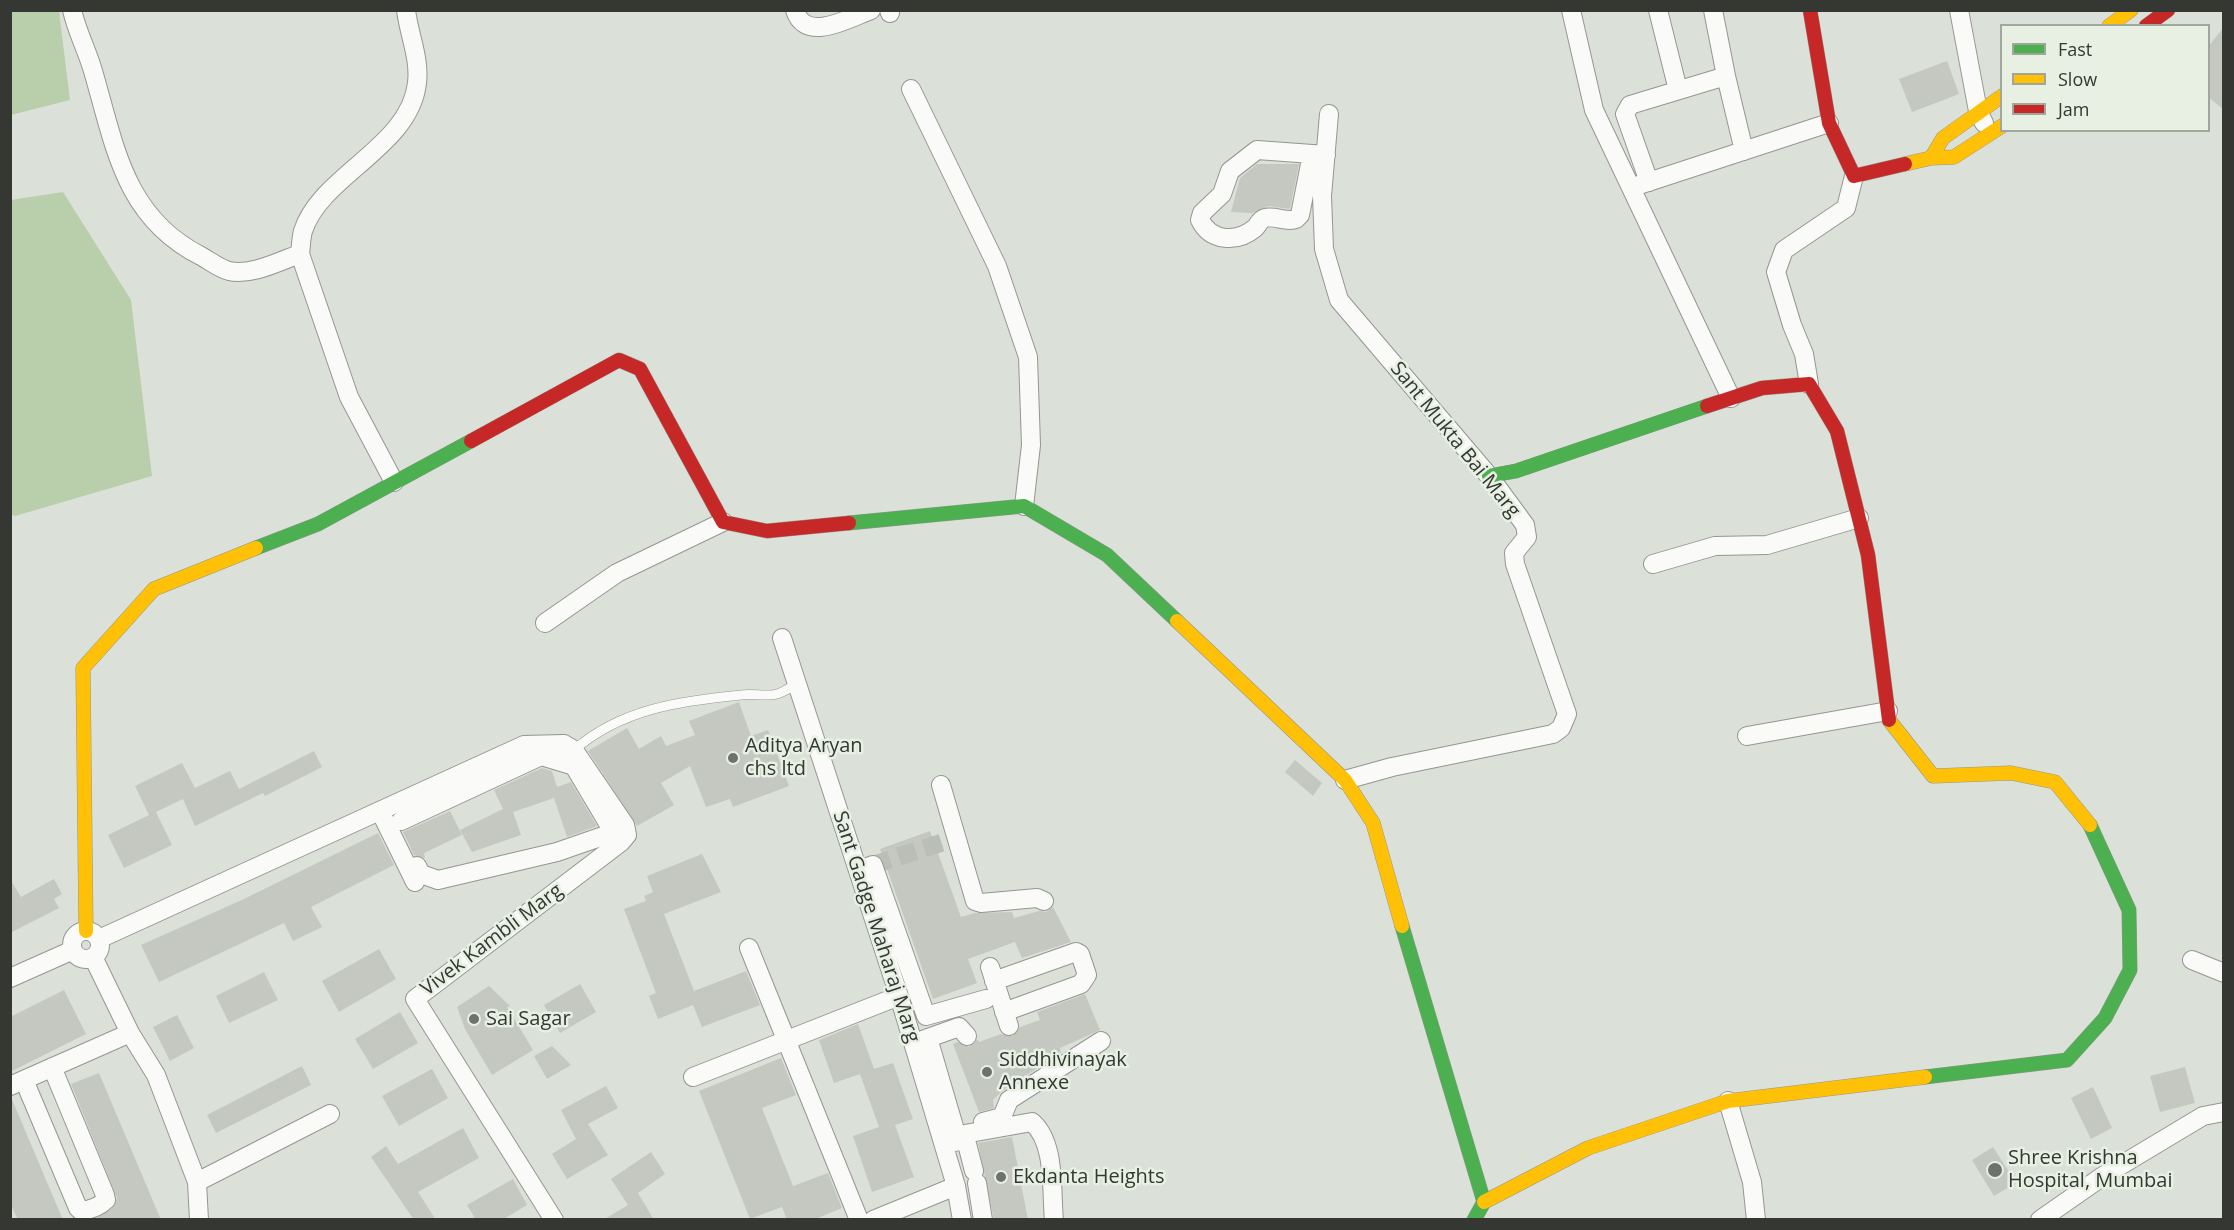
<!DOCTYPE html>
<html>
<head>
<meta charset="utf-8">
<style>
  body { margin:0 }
  #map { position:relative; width:2234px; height:1230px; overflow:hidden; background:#dbe0d8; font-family:"Open Sans",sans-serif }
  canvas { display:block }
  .frame { position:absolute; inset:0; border:12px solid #343732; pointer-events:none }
  .legend { position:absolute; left:2000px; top:24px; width:210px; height:108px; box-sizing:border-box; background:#e7f0e2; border:2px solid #9fa69c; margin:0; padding:8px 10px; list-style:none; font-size:18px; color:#343732 }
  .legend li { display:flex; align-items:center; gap:12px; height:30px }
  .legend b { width:30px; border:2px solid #9fa69c }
</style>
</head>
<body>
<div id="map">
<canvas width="2234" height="1230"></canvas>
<div class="frame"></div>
<ul class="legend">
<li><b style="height:8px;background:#4caf50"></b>Fast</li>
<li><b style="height:8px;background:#ffc107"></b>Slow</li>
<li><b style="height:8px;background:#c62828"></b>Jam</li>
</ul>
</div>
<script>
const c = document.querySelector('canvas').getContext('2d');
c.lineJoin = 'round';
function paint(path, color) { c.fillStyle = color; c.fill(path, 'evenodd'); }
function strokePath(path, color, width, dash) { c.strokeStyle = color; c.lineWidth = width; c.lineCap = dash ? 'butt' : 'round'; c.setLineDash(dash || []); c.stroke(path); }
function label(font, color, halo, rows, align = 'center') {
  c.font = font + ' "Open Sans",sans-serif'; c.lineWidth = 5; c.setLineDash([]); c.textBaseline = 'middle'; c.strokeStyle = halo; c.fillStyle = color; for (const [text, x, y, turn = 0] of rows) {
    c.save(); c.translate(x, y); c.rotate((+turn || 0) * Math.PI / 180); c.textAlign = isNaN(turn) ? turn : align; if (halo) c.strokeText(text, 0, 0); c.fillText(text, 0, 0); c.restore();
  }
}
const green = new Path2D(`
  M 10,11 L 59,11 L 70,100 L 11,115 Z
  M 63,192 L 131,300 L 152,476 L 15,516 L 10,514 L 11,200 Z`);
const building = new Path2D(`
  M 2223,28 L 2223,109 L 2208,97 L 2208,47 Z
  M 1947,61 L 1959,94 L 1912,112 L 1899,79 Z
  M 1257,164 L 1299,164 L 1290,209 L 1269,206 L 1252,213 L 1231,212 L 1240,178 Z
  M 739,702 L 751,736 L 768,730 L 789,786 L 733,807 L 730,799 L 706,807 L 690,766 L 661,783 L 674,805 L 637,826 L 588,751 L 627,728 L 639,749 L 661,736 L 666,746 L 695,735 L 689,721 Z
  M 314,751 L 322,767 L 265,796 L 263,793 L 195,826 L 183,799 L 156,812 L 172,845 L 124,868 L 108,835 L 149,815 L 135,786 L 182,763 L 195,788 L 230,771 L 239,789 Z
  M 1295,760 L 1322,783 L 1313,796 L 1285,772 Z
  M 542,768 L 552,771 L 557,787 L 571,782 L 597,826 L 567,837 L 554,798 L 513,812 L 521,835 L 472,852 L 460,830 L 503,809 L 494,790 Z
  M 450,811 L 462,835 L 424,853 L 425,858 L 414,855 L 403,832 Z
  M 930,831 L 961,917 L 975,913 L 1012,912 L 1014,918 L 1039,911 L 1046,912 L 1053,907 L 1071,942 L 1022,958 L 1015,942 L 968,959 L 977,983 L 933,999 L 880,849 Z
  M 378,833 L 394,865 L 311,907 L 322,927 L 293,941 L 284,923 L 159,982 L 141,945 L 244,899 Z
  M 702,854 L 721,892 L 664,914 L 694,991 L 746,971 L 760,1005 L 702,1027 L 693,1005 L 658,1019 L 649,996 L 656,993 L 624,909 L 646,901 L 644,896 L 653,892 L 647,876 Z
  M 10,879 L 21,897 L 54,879 L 62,894 L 54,899 L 59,908 L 10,933 Z
  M 379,949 L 396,979 L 339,1012 L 322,981 Z
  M 264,972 L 278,1000 L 229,1023 L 216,996 Z
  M 580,984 L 596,1012 L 560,1033 L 544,1005 Z
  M 489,986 L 510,1006 L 507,1007 L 533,1050 L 492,1075 L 465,1029 L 457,1007 Z
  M 64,990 L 86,1034 L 10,1072 L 10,1017 Z
  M 1085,994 L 1100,1030 L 1060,1048 L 1061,1053 L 1002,1091 L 993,1100 L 994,1108 L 979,1112 L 953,1044 L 958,1042 L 969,1047 L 978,1039 L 979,1042 L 1001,1034 L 1013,1036 L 1020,1027 L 1040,1020 L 1037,1012 Z
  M 400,1012 L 418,1043 L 373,1069 L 355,1039 Z
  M 177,1015 L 194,1048 L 170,1061 L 153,1027 Z
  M 858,1024 L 874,1069 L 893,1063 L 913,1119 L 895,1125 L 914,1177 L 872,1192 L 853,1136 L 879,1127 L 860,1074 L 834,1083 L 819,1040 Z
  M 552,1046 L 571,1065 L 547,1079 L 534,1056 Z
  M 781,1058 L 796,1095 L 762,1108 L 793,1186 L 828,1173 L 842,1208 L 813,1220 L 787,1220 L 782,1207 L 750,1219 L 699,1091 Z
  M 302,1066 L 311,1085 L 216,1133 L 207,1115 Z
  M 2185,1067 L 2195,1103 L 2160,1112 L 2150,1076 Z
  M 432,1069 L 448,1098 L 399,1126 L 382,1096 Z
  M 99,1073 L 161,1220 L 94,1220 L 113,1208 L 117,1198 L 71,1084 Z
  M 606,1086 L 618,1108 L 588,1124 L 608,1155 L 567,1179 L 552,1154 L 576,1139 L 561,1110 Z
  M 2093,1087 L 2112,1128 L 2091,1139 L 2071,1098 Z
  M 10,1097 L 11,1097 L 63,1220 L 18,1220 L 10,1203 Z
  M 463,1128 L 479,1158 L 418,1192 L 436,1220 L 414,1220 L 371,1157 L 386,1146 L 398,1164 Z
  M 1012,1137 L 1028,1220 L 994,1220 L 978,1143 Z
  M 1993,1147 L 2016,1183 L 1994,1196 L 1972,1160 Z
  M 651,1152 L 665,1174 L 638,1193 L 654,1220 L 603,1220 L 628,1205 L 611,1179 Z
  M 513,1179 L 527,1205 L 502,1220 L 476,1220 L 467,1205 Z`);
const streetTunnel = new Path2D(`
  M 873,865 L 947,841`);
const lane = new Path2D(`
  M 574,750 C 621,709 680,701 741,695 C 752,693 766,697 777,694 C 784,692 791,687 798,683`);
const street = new Path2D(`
  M 72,10 C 77,32 87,50 93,71 C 115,146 124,217 201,256 C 210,261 220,269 229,271 C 252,276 279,261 300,254
  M 795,10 C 805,44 849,18 871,10
  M 889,10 L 890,13
  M 1571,10 L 1594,110 L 1731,398
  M 1658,10 L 1678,90
  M 1713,10 L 1726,76
  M 1959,10 L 1978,111 L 1984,123
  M 911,89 L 997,266 L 1028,357 L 1031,445 L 1024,506
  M 1329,114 L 1322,196 L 1324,249 L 1339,300 L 1489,476 L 1525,525 L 1527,537 L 1514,553 L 1515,564 L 1567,714 L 1561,728 L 1553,734 L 1392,767 L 1345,780
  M 1312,154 L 1300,215 L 1296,219 C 1286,223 1275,215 1265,218 C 1259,220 1259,224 1255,228 C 1237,243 1211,242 1200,220 L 1202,213 L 1222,194 L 1230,171 L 1257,150 L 1326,155
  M 1649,182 L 1625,114 L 1630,105 L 1726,76 L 1744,151
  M 1639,185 L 1829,123
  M 1809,384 L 1804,354 L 1792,325 L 1776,272 L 1784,250 L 1846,208 L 1854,176
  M 394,482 L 349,397 L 300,254 C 301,247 301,238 303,231 C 321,175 410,147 417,83 C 420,58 409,35 406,10
  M 1653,564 L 1715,546 L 1767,545 L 1859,518
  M 545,623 L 617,573 L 723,522
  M 782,638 L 899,996 L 956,1186 L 962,1220
  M 1747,736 L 1888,711
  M 941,785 L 975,901 L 981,903 L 1037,898 L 1044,901
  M 380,811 L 415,882
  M 401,821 L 541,756 L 574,766 L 609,825 L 610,830 L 606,835 L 557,852 L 438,880 L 421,874 L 417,866
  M 859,870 L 873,865 L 926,1016 L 986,999
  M72 945a14 14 0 1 1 28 0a14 14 0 1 1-28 0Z
  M 99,939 L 524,745 L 564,744 L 574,750 L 625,825 L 627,835 L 621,842 L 415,999 L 554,1220
  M 749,948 L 859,1220
  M 93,957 L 130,1033 L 156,1075 L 197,1182 L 199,1220
  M 2192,960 L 2224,973
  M 990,967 L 1009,1026
  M 10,978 L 73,950
  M 994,981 L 1076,952 L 1080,954 L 1087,975 L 1081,984 L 1004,1012
  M 928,1038 L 955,1130
  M 917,1042 L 959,1027 L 967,1036
  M 693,1077 L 899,996
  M 24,1080 L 78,1208 L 81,1211 C 90,1210 100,1206 106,1200 L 105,1195 L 52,1067
  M 10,1086 L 130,1033
  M 1728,1101 L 1752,1182 L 1756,1220
  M 983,1122 L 1002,1117 L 1009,1100 L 1101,1041
  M 942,1138 L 1032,1122 C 1056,1143 1051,1190 1054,1220
  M 948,1143 L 966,1140 L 974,1171
  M 197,1182 L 330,1114
  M 977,1183 L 983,1220
  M 873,1220 L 956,1186
  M 2040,1220 L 2103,1176 L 2203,1116 L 2224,1112`);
const fast = new Path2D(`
  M 1489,476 L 1516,471 L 1707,406
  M 849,523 L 1024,506 L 1107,555 L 1177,621
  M 256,548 L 318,524 L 471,441
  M 1402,926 L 1484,1202 L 1474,1220
  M 1925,1077 L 2067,1060 L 2105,1018 L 2130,970 L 2129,910 L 2090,825`);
const slow = new Path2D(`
  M 2109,26 L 2131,10
  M 1931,158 L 1943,138 L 2002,96
  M 1905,164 L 1931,158 L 1954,157 L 2002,126
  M 1177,621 L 1345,780 L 1373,823 L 1402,926
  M 1889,720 L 1933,776 L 2011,773 L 2055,782 L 2090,825
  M 86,931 L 83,668 L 154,589 L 256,548
  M 1484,1202 L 1588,1148 L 1728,1101 L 1925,1077`);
const jam = new Path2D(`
  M 1810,10 L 1829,123 L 1854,176 L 1905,164
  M 2146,26 L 2168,10
  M 1707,406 L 1762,388 L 1809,384 L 1837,431 L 1868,555 L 1889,720
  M 471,441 L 619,360 L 640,369 L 723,522 L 767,531 L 849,523`);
const markers = [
  [733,758,6,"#6e726c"],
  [474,1019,6,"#6e726c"],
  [987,1072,6,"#6e726c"],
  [1995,1170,8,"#6e726c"],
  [1001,1177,6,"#6e726c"]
];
const streetNames = [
  ["Sant Mukta Bai Marg",1455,440,51],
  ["Sant Gadge Maharaj Marg",876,927,72],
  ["Vivek Kambli Marg",492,940,-37]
];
const poiNames = [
  ["Aditya Aryan",745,746],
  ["chs ltd",745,769],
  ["Sai Sagar",486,1019],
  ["Siddhivinayak",999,1060],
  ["Annexe",999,1083],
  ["Shree Krishna",2008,1158],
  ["Hospital, Mumbai",2008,1181],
  ["Ekdanta Heights",1013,1177]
];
paint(green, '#b9cfab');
paint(building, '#c4c8c1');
strokePath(streetTunnel, '#babeb7', 18, [18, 9]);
strokePath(lane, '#949791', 10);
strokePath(street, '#949791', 20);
strokePath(fast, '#949791', 15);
strokePath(slow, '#949791', 15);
strokePath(jam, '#949791', 15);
strokePath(lane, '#fafaf9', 9);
strokePath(street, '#fafaf9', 18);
strokePath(fast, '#4caf50', 14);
strokePath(slow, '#ffc107', 14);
strokePath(jam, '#c62828', 14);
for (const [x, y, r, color] of markers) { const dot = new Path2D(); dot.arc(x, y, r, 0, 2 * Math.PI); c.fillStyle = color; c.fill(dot); strokePath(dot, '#e7f0e2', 2); }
label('20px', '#343732', '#e7f0e2', streetNames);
label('20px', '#343732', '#e7f0e2', poiNames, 'left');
</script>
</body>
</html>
